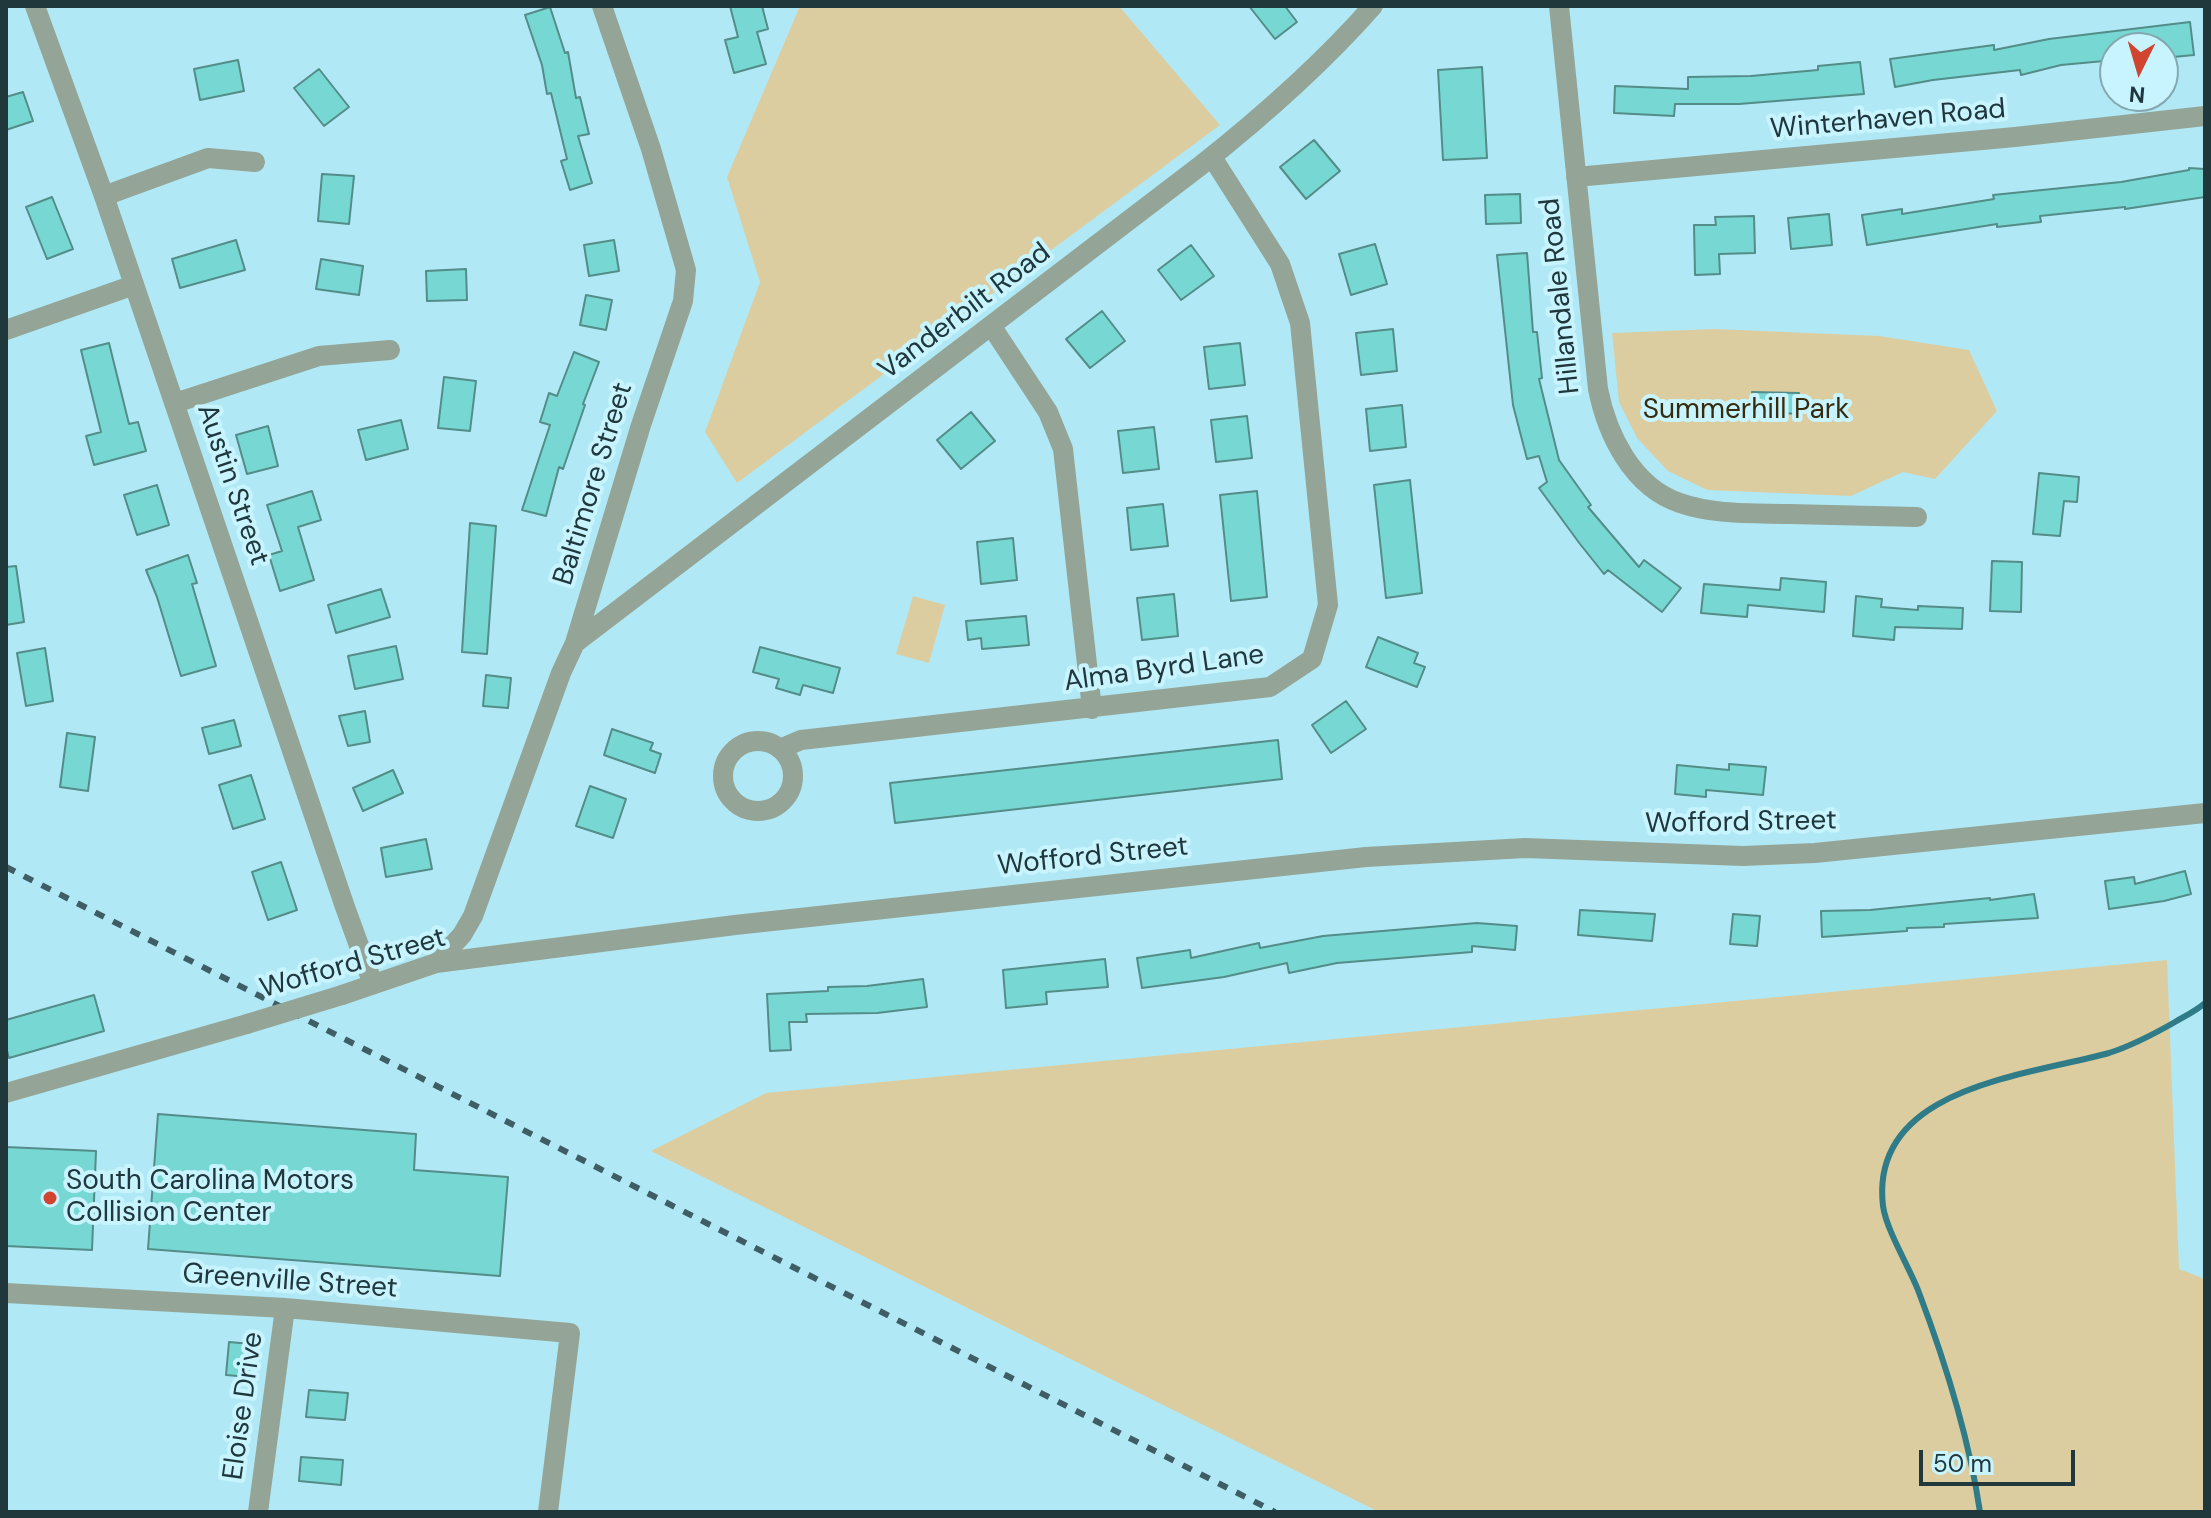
<!DOCTYPE html>
<html>
<head>
<meta charset="utf-8">
<style>
  body { margin:0 }
  #map { position:relative; width:2211px; height:1518px; overflow:hidden; background:#b0e9f5; font-family:"DM Sans",sans-serif }
  canvas { display:block }
  .frame { position:absolute; inset:0; border:8px solid #20373c; pointer-events:none }
  .north { position:absolute; left:2099px; top:32px; width:80px; height:80px; box-sizing:border-box; background:#c7f4fe; border:2px solid #84a8b0; border-radius:50%; rotate:185deg; font-size:22px; font-weight:700; line-height:32px; text-align:center; color:#20373c }
  .north::after { content:''; display:block; margin:auto; width:28px; height:36px; background:#d04430; clip-path:polygon(50% 0,100% 100%,50% 72%,0 100%) }
  .scale { position:absolute; left:1919px; top:1450px; width:156px; height:36px; box-sizing:border-box; border:4px solid #20373c; border-top:0; padding-left:10px; font-size:24px; line-height:28px; white-space:nowrap; color:#20373c; -webkit-text-stroke:6px #c7f4fe; paint-order:stroke }
</style>
</head>
<body>
<div id="map">
<canvas width="2211" height="1518"></canvas>
<div class="frame"></div>
<div class="north">N</div>
<div class="scale">50 m</div>
</div>
<script>
const c = document.querySelector('canvas').getContext('2d');
c.lineJoin = 'round';
function paint(path, color) { c.fillStyle = color; c.fill(path, 'evenodd'); }
function strokePath(path, color, width, dash) { c.strokeStyle = color; c.lineWidth = width; c.lineCap = dash ? 'butt' : 'round'; c.setLineDash(dash || []); c.stroke(path); }
function label(font, color, halo, rows, align = 'center') {
  c.font = font + ' "DM Sans",sans-serif'; c.lineWidth = 8; c.setLineDash([]); c.textBaseline = 'middle'; c.strokeStyle = halo; c.fillStyle = color; for (const [text, x, y, turn = 0] of rows) {
    c.save(); c.translate(x, y); c.rotate((+turn || 0) * Math.PI / 180); c.textAlign = isNaN(turn) ? turn : align; if (halo) c.strokeText(text, 0, 0); c.fillText(text, 0, 0); c.restore();
  }
}
const green = new Path2D(`
  M 800,6 L 1119,6 L 1220,125 L 737,483 L 705,432 L 760,282 L 727,177 Z
  M 1715,329 L 1879,336 L 1969,350 L 1997,411 L 1935,479 L 1903,472 L 1851,496 L 1707,490 L 1668,471 L 1637,438 L 1619,402 L 1612,333 Z
  M 913,596 L 945,605 L 929,663 L 896,654 Z
  M 2167,960 L 2179,1269 L 2205,1279 L 2205,1512 L 1379,1512 L 651,1151 L 766,1093 Z`);
const stream = new Path2D(`
  M 1980,1512 C 1969,1437 1945,1361 1918,1290 C 1909,1267 1886,1229 1883,1206 C 1869,1087 2026,1076 2109,1053 C 2131,1046 2154,1034 2175,1022 C 2185,1016 2196,1011 2205,1003`);
const building = new Path2D(`
  M 730,6 L 762,6 L 768,29 L 757,32 L 766,64 L 734,73 L 725,40 L 738,37 Z
  M 1249,6 L 1285,6 L 1297,22 L 1275,39 Z
  M 550,7 L 565,53 L 568,52 L 576,98 L 580,97 L 589,134 L 578,136 L 592,183 L 570,190 L 561,161 L 567,159 L 551,93 L 547,94 L 542,65 L 525,15 Z
  M 2190,22 L 2194,55 L 2163,58 L 2163,48 L 2115,48 L 2115,60 L 2061,65 L 2021,75 L 2020,70 L 1933,80 L 1895,87 L 1890,59 L 1994,45 L 1994,50 L 2049,39 Z
  M 238,60 L 244,91 L 200,100 L 194,69 Z
  M 1860,62 L 1864,94 L 1739,104 L 1675,104 L 1674,116 L 1614,113 L 1615,86 L 1688,89 L 1688,77 L 1751,76 L 1818,70 L 1818,66 Z
  M 1482,67 L 1487,158 L 1443,160 L 1438,70 Z
  M 319,69 L 349,107 L 324,126 L 294,88 Z
  M 23,92 L 33,121 L 6,130 L 6,97 Z
  M 1314,140 L 1340,171 L 1306,199 L 1280,167 Z
  M 2189,168 L 2205,169 L 2205,197 L 2125,209 L 2125,207 L 2040,216 L 2041,222 L 1997,227 L 1997,224 L 1867,245 L 1862,215 L 1902,209 L 1902,214 L 1994,199 L 1993,195 L 2121,182 L 2189,170 Z
  M 322,174 L 354,176 L 349,224 L 318,221 Z
  M 1520,194 L 1521,223 L 1486,224 L 1485,195 Z
  M 52,197 L 73,249 L 47,259 L 26,207 Z
  M 1829,214 L 1832,245 L 1791,249 L 1788,218 Z
  M 1754,216 L 1755,253 L 1719,254 L 1720,274 L 1695,275 L 1694,225 L 1716,225 L 1715,217 Z
  M 236,240 L 245,270 L 180,288 L 172,259 Z
  M 614,240 L 619,271 L 589,276 L 584,245 Z
  M 1375,244 L 1387,284 L 1351,295 L 1339,254 Z
  M 1191,245 L 1214,276 L 1181,300 L 1158,270 Z
  M 1527,253 L 1533,332 L 1537,332 L 1542,378 L 1539,379 L 1559,460 L 1591,505 L 1588,507 L 1639,567 L 1644,560 L 1681,588 L 1662,612 L 1608,570 L 1604,574 L 1580,544 L 1539,488 L 1547,482 L 1539,456 L 1527,459 L 1513,405 L 1497,255 Z
  M 321,259 L 363,266 L 359,295 L 316,289 Z
  M 466,269 L 467,300 L 427,301 L 426,271 Z
  M 586,295 L 612,300 L 606,330 L 580,325 Z
  M 1102,311 L 1125,341 L 1090,368 L 1066,339 Z
  M 1393,329 L 1397,371 L 1361,375 L 1356,333 Z
  M 109,343 L 129,424 L 138,422 L 146,451 L 94,465 L 86,436 L 101,432 L 81,350 Z
  M 1240,343 L 1245,385 L 1209,389 L 1204,347 Z
  M 574,352 L 599,362 L 583,404 L 585,405 L 563,469 L 559,467 L 546,516 L 522,510 L 550,425 L 540,422 L 549,393 L 557,396 Z
  M 444,377 L 476,381 L 470,431 L 438,428 Z
  M 1752,392 L 1799,393 L 1798,414 L 1752,411 Z
  M 1402,405 L 1406,447 L 1370,451 L 1366,409 Z
  M 971,412 L 995,441 L 961,469 L 937,440 Z
  M 1247,416 L 1252,458 L 1216,462 L 1211,420 Z
  M 401,420 L 408,449 L 366,460 L 358,430 Z
  M 268,426 L 278,466 L 247,474 L 236,435 Z
  M 1154,427 L 1159,469 L 1123,473 L 1118,431 Z
  M 2039,473 L 2079,477 L 2077,502 L 2064,501 L 2060,536 L 2033,534 Z
  M 1410,480 L 1422,593 L 1386,598 L 1374,485 Z
  M 157,485 L 169,525 L 137,535 L 124,495 Z
  M 312,491 L 321,520 L 298,527 L 314,580 L 280,591 L 269,555 L 282,551 L 267,505 Z
  M 1257,491 L 1267,597 L 1231,601 L 1220,495 Z
  M 1163,504 L 1168,546 L 1131,550 L 1127,508 Z
  M 470,523 L 496,526 L 487,654 L 462,652 Z
  M 1013,538 L 1017,580 L 981,584 L 977,542 Z
  M 188,555 L 197,583 L 192,584 L 216,666 L 181,676 L 157,597 L 146,570 Z
  M 1992,561 L 2022,562 L 2021,612 L 1990,611 Z
  M 16,566 L 24,622 L 6,625 L 6,567 Z
  M 1781,578 L 1826,582 L 1824,612 L 1748,605 L 1747,617 L 1701,613 L 1704,584 L 1780,590 Z
  M 381,589 L 390,617 L 336,633 L 328,605 Z
  M 1174,594 L 1178,636 L 1142,640 L 1137,598 Z
  M 1856,596 L 1882,599 L 1881,607 L 1918,610 L 1918,606 L 1963,608 L 1962,629 L 1895,627 L 1894,640 L 1853,636 Z
  M 1026,616 L 1029,645 L 982,649 L 981,638 L 968,640 L 966,621 Z
  M 1378,637 L 1418,653 L 1414,663 L 1425,667 L 1417,687 L 1366,667 Z
  M 396,646 L 403,679 L 355,689 L 348,656 Z
  M 760,647 L 840,668 L 833,693 L 803,685 L 800,695 L 776,688 L 779,679 L 753,672 Z
  M 45,648 L 53,701 L 26,706 L 17,653 Z
  M 486,675 L 511,678 L 508,708 L 483,706 Z
  M 1346,701 L 1366,729 L 1331,753 L 1312,725 Z
  M 365,711 L 370,742 L 348,746 L 339,716 Z
  M 234,720 L 241,746 L 209,754 L 202,728 Z
  M 612,729 L 653,743 L 650,750 L 661,754 L 655,773 L 604,755 Z
  M 67,733 L 95,737 L 88,791 L 60,787 Z
  M 1278,740 L 1282,779 L 895,823 L 890,783 Z
  M 1729,764 L 1766,767 L 1763,795 L 1706,790 L 1706,797 L 1675,794 L 1677,765 L 1729,770 Z
  M 393,770 L 403,793 L 363,811 L 353,788 Z
  M 251,775 L 265,819 L 233,829 L 219,785 Z
  M 590,786 L 626,799 L 613,838 L 576,826 Z
  M 426,839 L 432,869 L 386,877 L 381,848 Z
  M 281,862 L 297,910 L 268,920 L 252,872 Z
  M 2185,871 L 2191,894 L 2164,901 L 2109,909 L 2105,881 L 2134,877 L 2135,884 Z
  M 2034,894 L 2038,918 L 1944,924 L 1944,927 L 1907,928 L 1907,931 L 1822,937 L 1821,911 L 1870,910 L 1990,898 L 1990,900 Z
  M 1580,910 L 1655,914 L 1652,941 L 1578,935 Z
  M 1733,914 L 1760,916 L 1757,946 L 1730,944 Z
  M 1477,923 L 1517,926 L 1515,950 L 1472,946 L 1472,952 L 1337,963 L 1289,973 L 1287,963 L 1224,977 L 1142,988 L 1137,958 L 1190,950 L 1191,958 L 1259,943 L 1260,948 L 1323,936 Z
  M 1105,959 L 1108,987 L 1046,992 L 1047,1004 L 1006,1008 L 1003,970 Z
  M 923,979 L 927,1007 L 877,1013 L 806,1014 L 807,1022 L 789,1022 L 791,1050 L 770,1051 L 767,994 L 828,991 L 828,987 L 867,986 Z
  M 94,995 L 104,1031 L 9,1058 L 6,1047 L 6,1020 Z
  M 158,1114 L 416,1134 L 414,1170 L 508,1177 L 500,1276 L 148,1249 Z
  M 6,1147 L 96,1151 L 92,1250 L 6,1246 Z
  M 229,1342 L 252,1344 L 249,1377 L 226,1375 Z
  M 309,1390 L 348,1393 L 345,1420 L 306,1417 Z
  M 301,1457 L 343,1460 L 341,1485 L 299,1481 Z`);
const minor = new Path2D(`
  M 35,6 L 104,196 L 345,907 L 373,984
  M 1559,6 L 1598,389 C 1607,434 1632,487 1680,503 C 1714,515 1753,513 1789,514 C 1831,515 1874,516 1917,517
  M 1576,177 L 2015,137 L 2205,116
  M 104,196 L 208,158 L 255,162
  M 992,327 L 1048,412 L 1063,449 L 1092,709
  M 6,330 L 134,285
  M 175,403 L 319,356 L 390,350
  M 575,643 L 1200,166 C 1262,117 1321,65 1373,6
  M723 776a35 35 0 1 1 70 0a35 35 0 1 1-70 0Z
  M 780,749 L 801,740 L 1270,687 L 1312,659 L 1328,605 L 1300,323 L 1280,264 L 1212,157
  M 436,963 L 462,935 L 473,916 L 561,673 L 575,643 L 641,425 L 683,301 L 686,270 L 651,149 L 602,6
  M 342,995 L 436,963 L 735,925 L 1366,857 L 1525,848 L 1743,856 L 1815,853 L 2205,813
  M 6,1093 L 247,1024
  M 6,1293 L 285,1308 L 570,1333 L 548,1512
  M 258,1512 L 285,1308`);
const rail = new Path2D(`
  M 6,867 L 1275,1512`);
const minorBridge = new Path2D(`
  M 247,1024 L 342,995`);
const markers = [
  [50,1198,8,"#d04430"]
];
const streetNames = [
  ["Winterhaven Road",1888,120,-5],
  ["Hillandale Road",1561,296,-96],
  ["Vanderbilt Road",965,312,-37],
  ["Baltimore Street",594,484,-73],
  ["Austin Street",232,485,71],
  ["Alma Byrd Lane",1164,669,-8],
  ["Wofford Street",1741,823,-1],
  ["Wofford Street",1093,857,-6],
  ["Wofford Street",353,964,-16],
  ["Greenville Street",290,1282,4],
  ["Eloise Drive",244,1406,-82]
];
const parkNames = [
  ["Summerhill Park",1746,411]
];
const poiNames = [
  ["South Carolina Motors",66,1182],
  ["Collision Center",66,1214]
];
paint(green, '#dccda0');
strokePath(stream, '#2f7b88', 6);
paint(building, '#77d8d3');
strokePath(building, '#538c89', 2);
strokePath(minor, '#94a597', 20);
strokePath(rail, '#3f5d64', 6, [10, 10]);
strokePath(minorBridge, '#94a597', 20);
for (const [x, y, r, color] of markers) { const dot = new Path2D(); dot.arc(x, y, r, 0, 2 * Math.PI); c.fillStyle = color; c.fill(dot); strokePath(dot, '#c7f4fe', 3); }
label('28px', '#20373c', '#c7f4fe', streetNames);
label('28px', '#362c0d', '#c7f4fe', parkNames);
label('28px', '#20373c', '#c7f4fe', poiNames, 'left');
</script>
</body>
</html>
